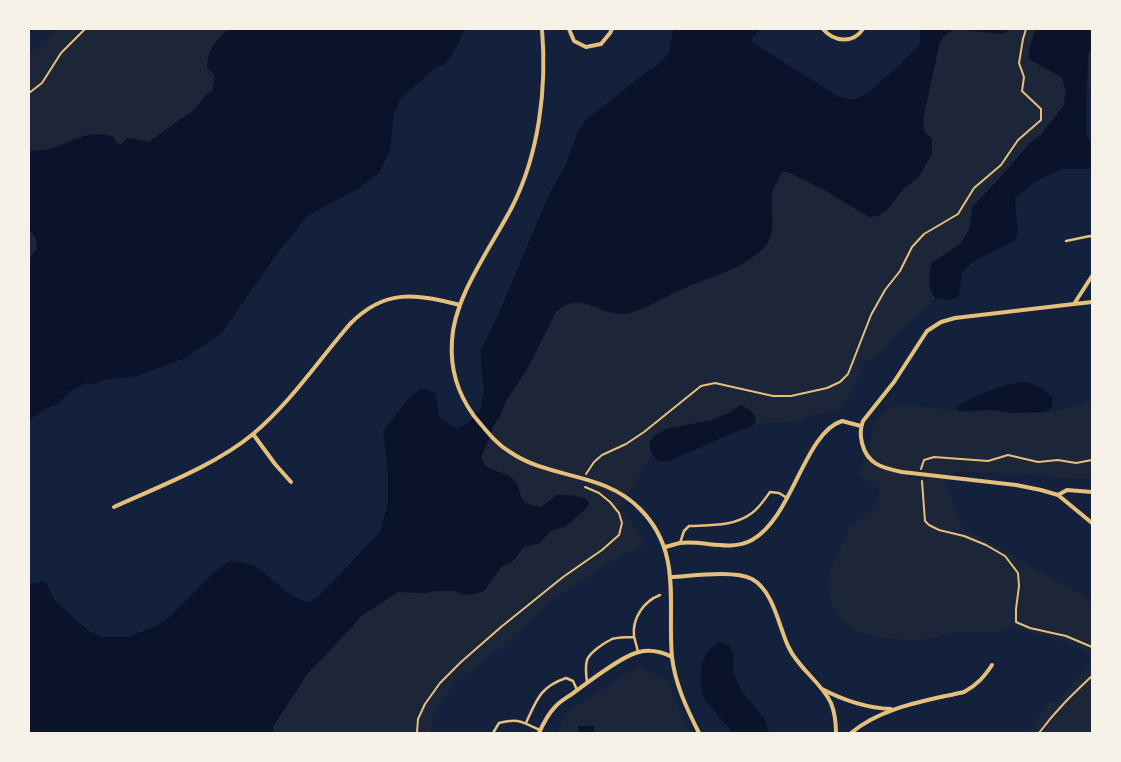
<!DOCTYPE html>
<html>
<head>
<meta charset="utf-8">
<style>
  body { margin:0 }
  #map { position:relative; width:1121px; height:762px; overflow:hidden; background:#14213d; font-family:"Open Sans",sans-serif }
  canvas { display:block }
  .frame { position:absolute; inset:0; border:30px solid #f6f1e7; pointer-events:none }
</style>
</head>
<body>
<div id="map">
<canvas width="1121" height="762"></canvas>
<div class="frame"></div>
</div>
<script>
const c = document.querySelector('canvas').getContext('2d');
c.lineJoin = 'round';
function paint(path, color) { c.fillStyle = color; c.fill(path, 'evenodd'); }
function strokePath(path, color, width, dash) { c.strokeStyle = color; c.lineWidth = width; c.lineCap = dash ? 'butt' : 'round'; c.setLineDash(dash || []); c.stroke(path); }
const green = new Path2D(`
  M 57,29 L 228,29 C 214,43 205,49 210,71 C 217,75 215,84 212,91 C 199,98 197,112 182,118 L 148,142 L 127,138 L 122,144 L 118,144 L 105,134 L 86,135 L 62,143 L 54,148 L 44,151 L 29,151 L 29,55 Z
  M 958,29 L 984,33 L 1012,29 L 1035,29 L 1034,37 L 1028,50 L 1041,67 L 1053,72 L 1062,78 L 1066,90 L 1064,105 L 1041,135 L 1030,143 L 997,181 L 973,206 L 969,230 L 961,243 L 932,263 C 929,275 927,287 935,298 L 923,311 L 900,330 L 882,352 L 864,362 L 853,391 L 840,410 L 819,413 L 795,421 L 755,424 L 756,417 L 741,405 L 729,413 L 649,444 L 652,454 L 620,508 L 632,523 L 645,545 L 627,552 L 552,600 L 502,647 L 455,683 L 433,716 L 431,733 L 273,733 L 273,727 L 307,674 L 353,626 L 361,616 L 398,592 L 425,593 L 436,591 L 454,591 L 464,595 L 484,591 L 501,567 L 512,562 L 524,547 L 539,543 L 551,531 L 566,526 L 557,495 L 541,507 C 512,504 525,488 512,478 C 505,472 493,472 486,466 C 484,465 482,461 481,458 L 495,423 L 501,414 L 506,401 L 527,369 L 556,312 L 564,305 L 573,302 L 594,306 L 608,312 L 639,310 L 683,289 L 744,263 L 773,209 L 772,194 L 782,172 L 788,172 L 828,192 L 854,209 L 887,210 L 905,188 L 919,177 L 924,132 L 923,119 L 939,45 C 944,36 948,32 958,29 Z
  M 1092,48 L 1092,91 L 1087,88 L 1088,55 Z
  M 29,229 L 35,237 L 37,248 L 29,260 Z
  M 1092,399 L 1092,479 L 959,471 L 944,477 L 961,523 L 965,530 L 995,545 L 1024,563 L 1065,585 L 1092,601 L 1092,733 L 1027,733 L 1050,700 L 1059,702 C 1068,686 1081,676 1091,661 L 1091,655 L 1079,647 L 1014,627 L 996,632 L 957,632 L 916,641 L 865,635 L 847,625 L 835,611 L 829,595 L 828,573 L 850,528 L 878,503 L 880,490 L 859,475 L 861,466 L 870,444 L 874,421 L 892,406 L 915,406 L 965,412 L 992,410 L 1011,413 L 1026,413 L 1061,411 Z
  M 639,666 L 668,681 L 690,733 L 556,733 L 566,713 Z`);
const water = new Path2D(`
  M 228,29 L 465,29 L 456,48 L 445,64 L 436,67 L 400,99 L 394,113 L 390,150 L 379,173 L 358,189 L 307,216 L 273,259 L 222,333 L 185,358 L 137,376 L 103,380 L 94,384 L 86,383 L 72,390 L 58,404 L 51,406 L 29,420 L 29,260 L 37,248 L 35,237 L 29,229 L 29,151 C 37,150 46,151 54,148 C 75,140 91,129 114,137 C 115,142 117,144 122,144 L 127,138 L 149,142 L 182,118 C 197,112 200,98 212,91 L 215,76 L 213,73 L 207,68 C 208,48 215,42 228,29 Z
  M 674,29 L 760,29 L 750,41 L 839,97 C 844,97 851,100 855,99 C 871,94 908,57 920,44 L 920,29 L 1012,29 L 1002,34 L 958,29 L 951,31 L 943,36 L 939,45 L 923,119 L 924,132 L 932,139 L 932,154 L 919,177 L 904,188 L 887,210 L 878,216 L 869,217 L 828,192 L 788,172 L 782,172 C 779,178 774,186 772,194 C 769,211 778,226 767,244 C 765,249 749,260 744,263 C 724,274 702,280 682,289 C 669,295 636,314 624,314 C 597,315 582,289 556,312 L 527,369 L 506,401 L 501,414 L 495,423 L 481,458 C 482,461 484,465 486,466 C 493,472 505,472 512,478 C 525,488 512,504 541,507 L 557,495 L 571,495 L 585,498 L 589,503 L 586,509 L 566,526 L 551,531 L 539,543 L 524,547 L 512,562 L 501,567 L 484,591 L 475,594 L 464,595 L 454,591 L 436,591 L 425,593 L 398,592 L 361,616 L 353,626 L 307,674 L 273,727 L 273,733 L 29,733 L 29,584 L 36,583 L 43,581 L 48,585 L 54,600 L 89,631 L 103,637 L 128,637 L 156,626 L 169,618 L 212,574 L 230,561 C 238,563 251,563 258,568 C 275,580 288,598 310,602 L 320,595 L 380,532 L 388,503 L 388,473 L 383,431 L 409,398 L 422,388 L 436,393 L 439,417 L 457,429 L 469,422 L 480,410 L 484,391 L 481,363 L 481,350 L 498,315 L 550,192 L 565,167 L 577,133 L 587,119 L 648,71 L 657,66 L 668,54 Z
  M 1035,29 L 1092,29 L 1092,48 L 1088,55 L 1086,127 L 1087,137 L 1092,144 L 1092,169 L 1062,169 L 1034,182 L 1015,199 L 1018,232 L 1015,240 L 972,263 L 962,272 L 959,296 L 951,300 L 935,298 C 927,287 929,275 932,263 L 961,243 L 969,230 L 973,206 L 997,181 L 1030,143 L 1041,135 L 1064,105 L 1066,90 L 1062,78 C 1052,71 1040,66 1029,59 C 1028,48 1033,40 1035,29 Z
  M 1026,382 L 1040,387 L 1053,397 L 1052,407 L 1046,412 L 1011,413 L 992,410 L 959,411 L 957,407 C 971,397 982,394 998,388 C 1008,385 1015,382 1026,382 Z
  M 741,405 C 750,410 757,412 755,424 L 750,427 L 735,432 L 667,462 L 656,460 L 652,454 L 649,444 L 654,436 L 666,429 L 712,420 L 729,413 Z
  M 719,642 L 729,645 L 733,654 L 734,675 L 742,692 L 765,719 L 769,733 L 733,733 L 704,699 L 701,686 L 701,666 L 707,652 Z
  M 578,726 L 594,726 L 594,733 L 578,733 Z`);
const path = new Path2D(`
  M 29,93 L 42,83 L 61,53 L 85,29
  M 921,469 L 924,460 L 934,457 L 988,461 L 1008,455 L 1038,462 L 1058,460 L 1076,463 L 1092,460
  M 586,474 L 594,462 L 602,455 L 626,444 L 644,432 L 701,386 L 715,383 L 773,396 L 791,396 L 827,388 L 840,382 L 848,374 L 871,315 L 885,290 L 900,271 L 912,247 L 924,234 L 958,214 L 974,188 L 1001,165 L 1018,140 L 1041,120 L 1041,109 L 1022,91 L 1024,77 L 1019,63 L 1023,39 L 1026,29
  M 922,481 L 925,521 L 929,525 L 939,530 L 964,536 L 986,545 L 1005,556 L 1018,573 L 1019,586 L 1016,609 L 1016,622 L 1030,628 L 1066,636 L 1092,647
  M 417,733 L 418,719 L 425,704 L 440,683 L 461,662 L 501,627 L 563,577 L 602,550 L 619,535 L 622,523 L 619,513 L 610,502 L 599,493 L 585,487
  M 1039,733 C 1056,710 1072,695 1092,676`);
const service = new Path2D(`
  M 1066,241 L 1090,236 L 1092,237
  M 680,543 L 684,531 L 689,526 C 711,525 733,527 752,513 C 759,508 765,499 770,492 L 779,493 L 787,498
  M 638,652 C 637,647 635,641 634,636 C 632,618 644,601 660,595
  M 587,682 C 586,675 585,667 587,660 C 590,652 604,643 612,639 C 619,637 627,637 634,637
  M 526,723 C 537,699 540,687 566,678 L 573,681 L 577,690
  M 493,733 L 499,723 C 520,718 521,722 540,730`);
const minor = new Path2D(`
  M 542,29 C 547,88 539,154 512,207 C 492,246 454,296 452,341 C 450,368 458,394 474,416 C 485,429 495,443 510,452 C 551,480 603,471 640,509 C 683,552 667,604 672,657 C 675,684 687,709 699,733
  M 569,29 L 574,41 L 586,47 L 601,44 L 610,33 L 612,29
  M 823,29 C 834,42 853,44 863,29
  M 1092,276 L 1074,304 L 1092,302
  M 1074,304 L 955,318 L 941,322 L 927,331 L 894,382 L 863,421 C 860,429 860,435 862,443 C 867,464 882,468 902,472 L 1016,485 L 1041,490 L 1058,495 L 1092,523
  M 253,434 L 275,464 L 291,482
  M 1058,495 L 1067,490 L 1092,492
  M 114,507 C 158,487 216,465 253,434 C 291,402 318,361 350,324 C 385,288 416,294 460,305
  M 665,547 C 670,546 675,544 680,543 C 703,540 730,552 752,540 C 793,517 804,433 842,421 L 861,426
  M 671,577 C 692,576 734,570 752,579 C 774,591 779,628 789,648 C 799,669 821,682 831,703 C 835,713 836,722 836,733
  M 822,689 C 843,700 867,708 891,709
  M 539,733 C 543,724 548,714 555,707 C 559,702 566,698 572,694 C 587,683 623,655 639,652 C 651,649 662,652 672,657
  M 851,733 C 882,707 925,701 964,692 C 977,685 984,677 992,665`);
paint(green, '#1d2539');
paint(water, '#0b132b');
strokePath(path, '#e5c07b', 2);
strokePath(service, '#e5c07b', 2.5);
strokePath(minor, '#e5c07b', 4);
</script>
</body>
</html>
